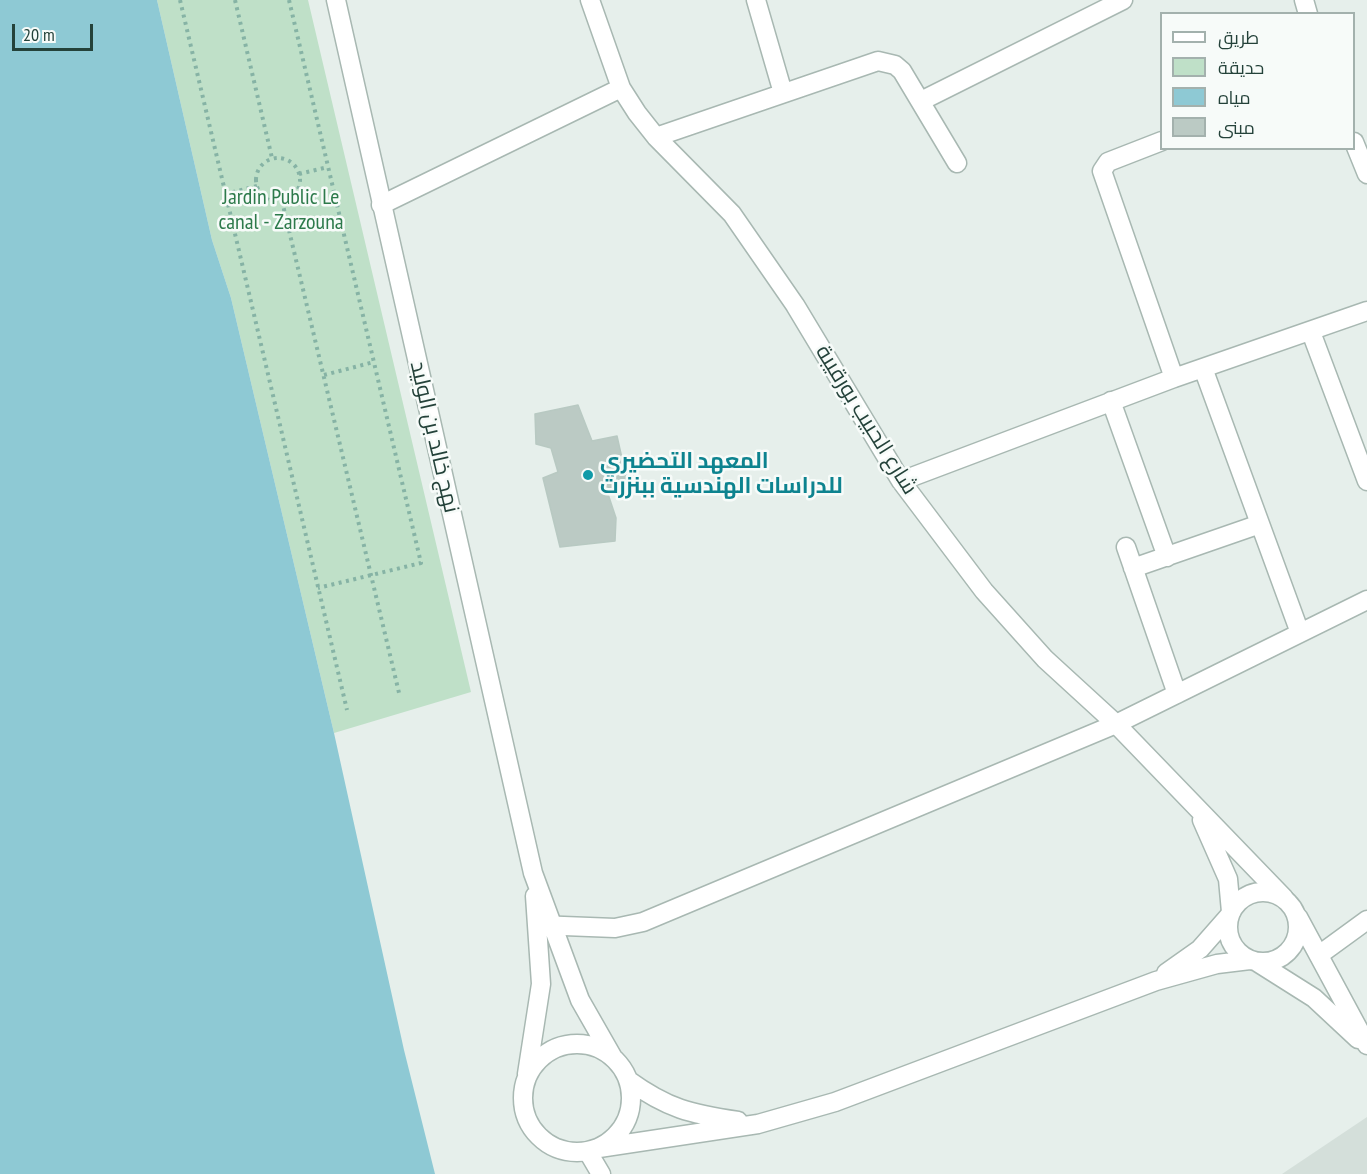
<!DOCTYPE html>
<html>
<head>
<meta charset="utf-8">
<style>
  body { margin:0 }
  #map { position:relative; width:1367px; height:1174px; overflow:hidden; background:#e6efeb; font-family:"PT Sans Narrow",Cairo,sans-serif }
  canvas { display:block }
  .legend { position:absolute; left:1160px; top:12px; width:195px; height:138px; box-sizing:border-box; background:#f7fbf9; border:2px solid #a3b1ad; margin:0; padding:8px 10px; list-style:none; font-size:18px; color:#24423a }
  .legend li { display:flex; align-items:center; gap:12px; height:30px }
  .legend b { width:30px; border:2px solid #a3b1ad }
  .scale { position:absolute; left:12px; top:24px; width:81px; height:27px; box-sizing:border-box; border:3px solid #24423a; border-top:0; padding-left:8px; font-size:18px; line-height:21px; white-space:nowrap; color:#24423a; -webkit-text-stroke:4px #f7fbf9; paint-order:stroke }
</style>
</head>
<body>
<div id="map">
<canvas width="1367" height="1174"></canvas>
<ul class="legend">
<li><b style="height:8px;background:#fff"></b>طريق</li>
<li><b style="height:16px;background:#bfe0c8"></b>حديقة</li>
<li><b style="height:16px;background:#8ec9d4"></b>مياه</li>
<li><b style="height:16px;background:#bbcac4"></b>مبنى</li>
</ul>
<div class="scale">20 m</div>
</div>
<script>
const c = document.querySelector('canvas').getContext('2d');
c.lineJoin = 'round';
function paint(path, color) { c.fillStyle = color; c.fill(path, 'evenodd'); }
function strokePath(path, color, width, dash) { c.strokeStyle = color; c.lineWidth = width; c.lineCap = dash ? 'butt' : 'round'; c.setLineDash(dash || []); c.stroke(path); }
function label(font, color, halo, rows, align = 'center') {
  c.font = font + ' "PT Sans Narrow",Cairo,sans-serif'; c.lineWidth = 5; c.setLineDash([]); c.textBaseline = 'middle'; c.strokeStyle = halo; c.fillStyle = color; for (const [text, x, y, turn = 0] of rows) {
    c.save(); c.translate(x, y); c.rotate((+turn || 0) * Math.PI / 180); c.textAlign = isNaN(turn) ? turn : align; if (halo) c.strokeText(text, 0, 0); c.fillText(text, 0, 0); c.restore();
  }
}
const built = new Path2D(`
  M 1367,1117 L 1367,1174 L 1282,1174 Z`);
const green = new Path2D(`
  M 157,0 L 308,0 L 471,692 L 334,733 L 231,298 L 212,240 Z`);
const water = new Path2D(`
  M 0,0 L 157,0 L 212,240 L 231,298 L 334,733 L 404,1050 L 435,1174 L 0,1174 Z`);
const building = new Path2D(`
  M 578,405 L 592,441 L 617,436 L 628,485 L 606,488 L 616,518 L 615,541 L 560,547 L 543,478 L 558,472 L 551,448 L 536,444 L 535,414 Z`);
const path = new Path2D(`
  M 180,0 L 347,710
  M 235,0 L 272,158
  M 289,0 L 421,563 L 318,588
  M256 180a22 22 0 1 1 44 0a22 22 0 1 1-44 0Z
  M 299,174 L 328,167
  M 225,194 L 257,186
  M 282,201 L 400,697
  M 324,375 L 374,362`);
const minor = new Path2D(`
  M 590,0 L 621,88 L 637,113 L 656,137 L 732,214 L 795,305 L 901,481 L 984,591 L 1045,659 L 1116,724 L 1284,898
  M 756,0 L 783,93
  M 1304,0 L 1308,14
  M 921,101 L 1123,0
  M 656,137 L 878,61 L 895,65 L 902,71 L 957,163
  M 1162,141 L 1108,162 L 1102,171 L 1174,378
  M 1354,142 L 1367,174
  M 381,205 L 621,88
  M 1311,332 L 1367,481
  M 1203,368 L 1300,633
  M 1111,401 L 1167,557
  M 901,481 L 1174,378 L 1367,311
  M 1126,547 L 1177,694
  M 1133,568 L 1260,524
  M 1202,820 L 1228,879 L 1231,912
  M 538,925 L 615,928 L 643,922 L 1116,724 L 1367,600
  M 1319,955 L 1367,920
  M 588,1152 L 601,1174`);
const tertiary = new Path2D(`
  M 336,0 L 533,873 L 580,1000 L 612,1056
  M1228 927a35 35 0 1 1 70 0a35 35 0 1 1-70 0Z
  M 1298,917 L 1367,1045
  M 1257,962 L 1314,998 L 1358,1039
  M 1166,973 L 1200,949 L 1229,916
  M523 1098a54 54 0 1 1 108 0a54 54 0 1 1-108 0Z
  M 527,1074 L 541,984 L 535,896
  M 628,1080 C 668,1109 691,1114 738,1121
  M 599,1148 L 758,1124 L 835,1102 L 1156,981 L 1217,964 L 1250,960`);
const markers = [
  [588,475,6,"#0f9aa8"]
];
const parkNames = [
  ["Jardin Public Le",281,198],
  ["canal - Zarzouna",281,223]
];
const streetNames = [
  ["شارع الحبيب بورقيبة",866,420,58],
  ["نهج خالد بن الوليد",434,437,77]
];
const cultureNames = [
  ["المعهد التحضيري",600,462],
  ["للدراسات الهندسية ببنزرت",600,487]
];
paint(built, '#d4dfda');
paint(green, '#bfe0c8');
paint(water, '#8ec9d4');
paint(building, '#bbcac4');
strokePath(building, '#b8c9c2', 1.5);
strokePath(minor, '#a8b8b2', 21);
strokePath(tertiary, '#a8b8b2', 21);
strokePath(path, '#86b3a5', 4, [3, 4.5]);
strokePath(minor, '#fff', 18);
strokePath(tertiary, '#fff', 18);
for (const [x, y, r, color] of markers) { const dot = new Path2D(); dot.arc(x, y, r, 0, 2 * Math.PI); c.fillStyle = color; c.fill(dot); strokePath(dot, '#f7fbf9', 2); }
label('22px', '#2d7a4b', '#f7fbf9', parkNames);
label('22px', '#24423a', '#f7fbf9', streetNames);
label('bold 22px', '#0d838f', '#f7fbf9', cultureNames, 'left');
</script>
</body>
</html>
